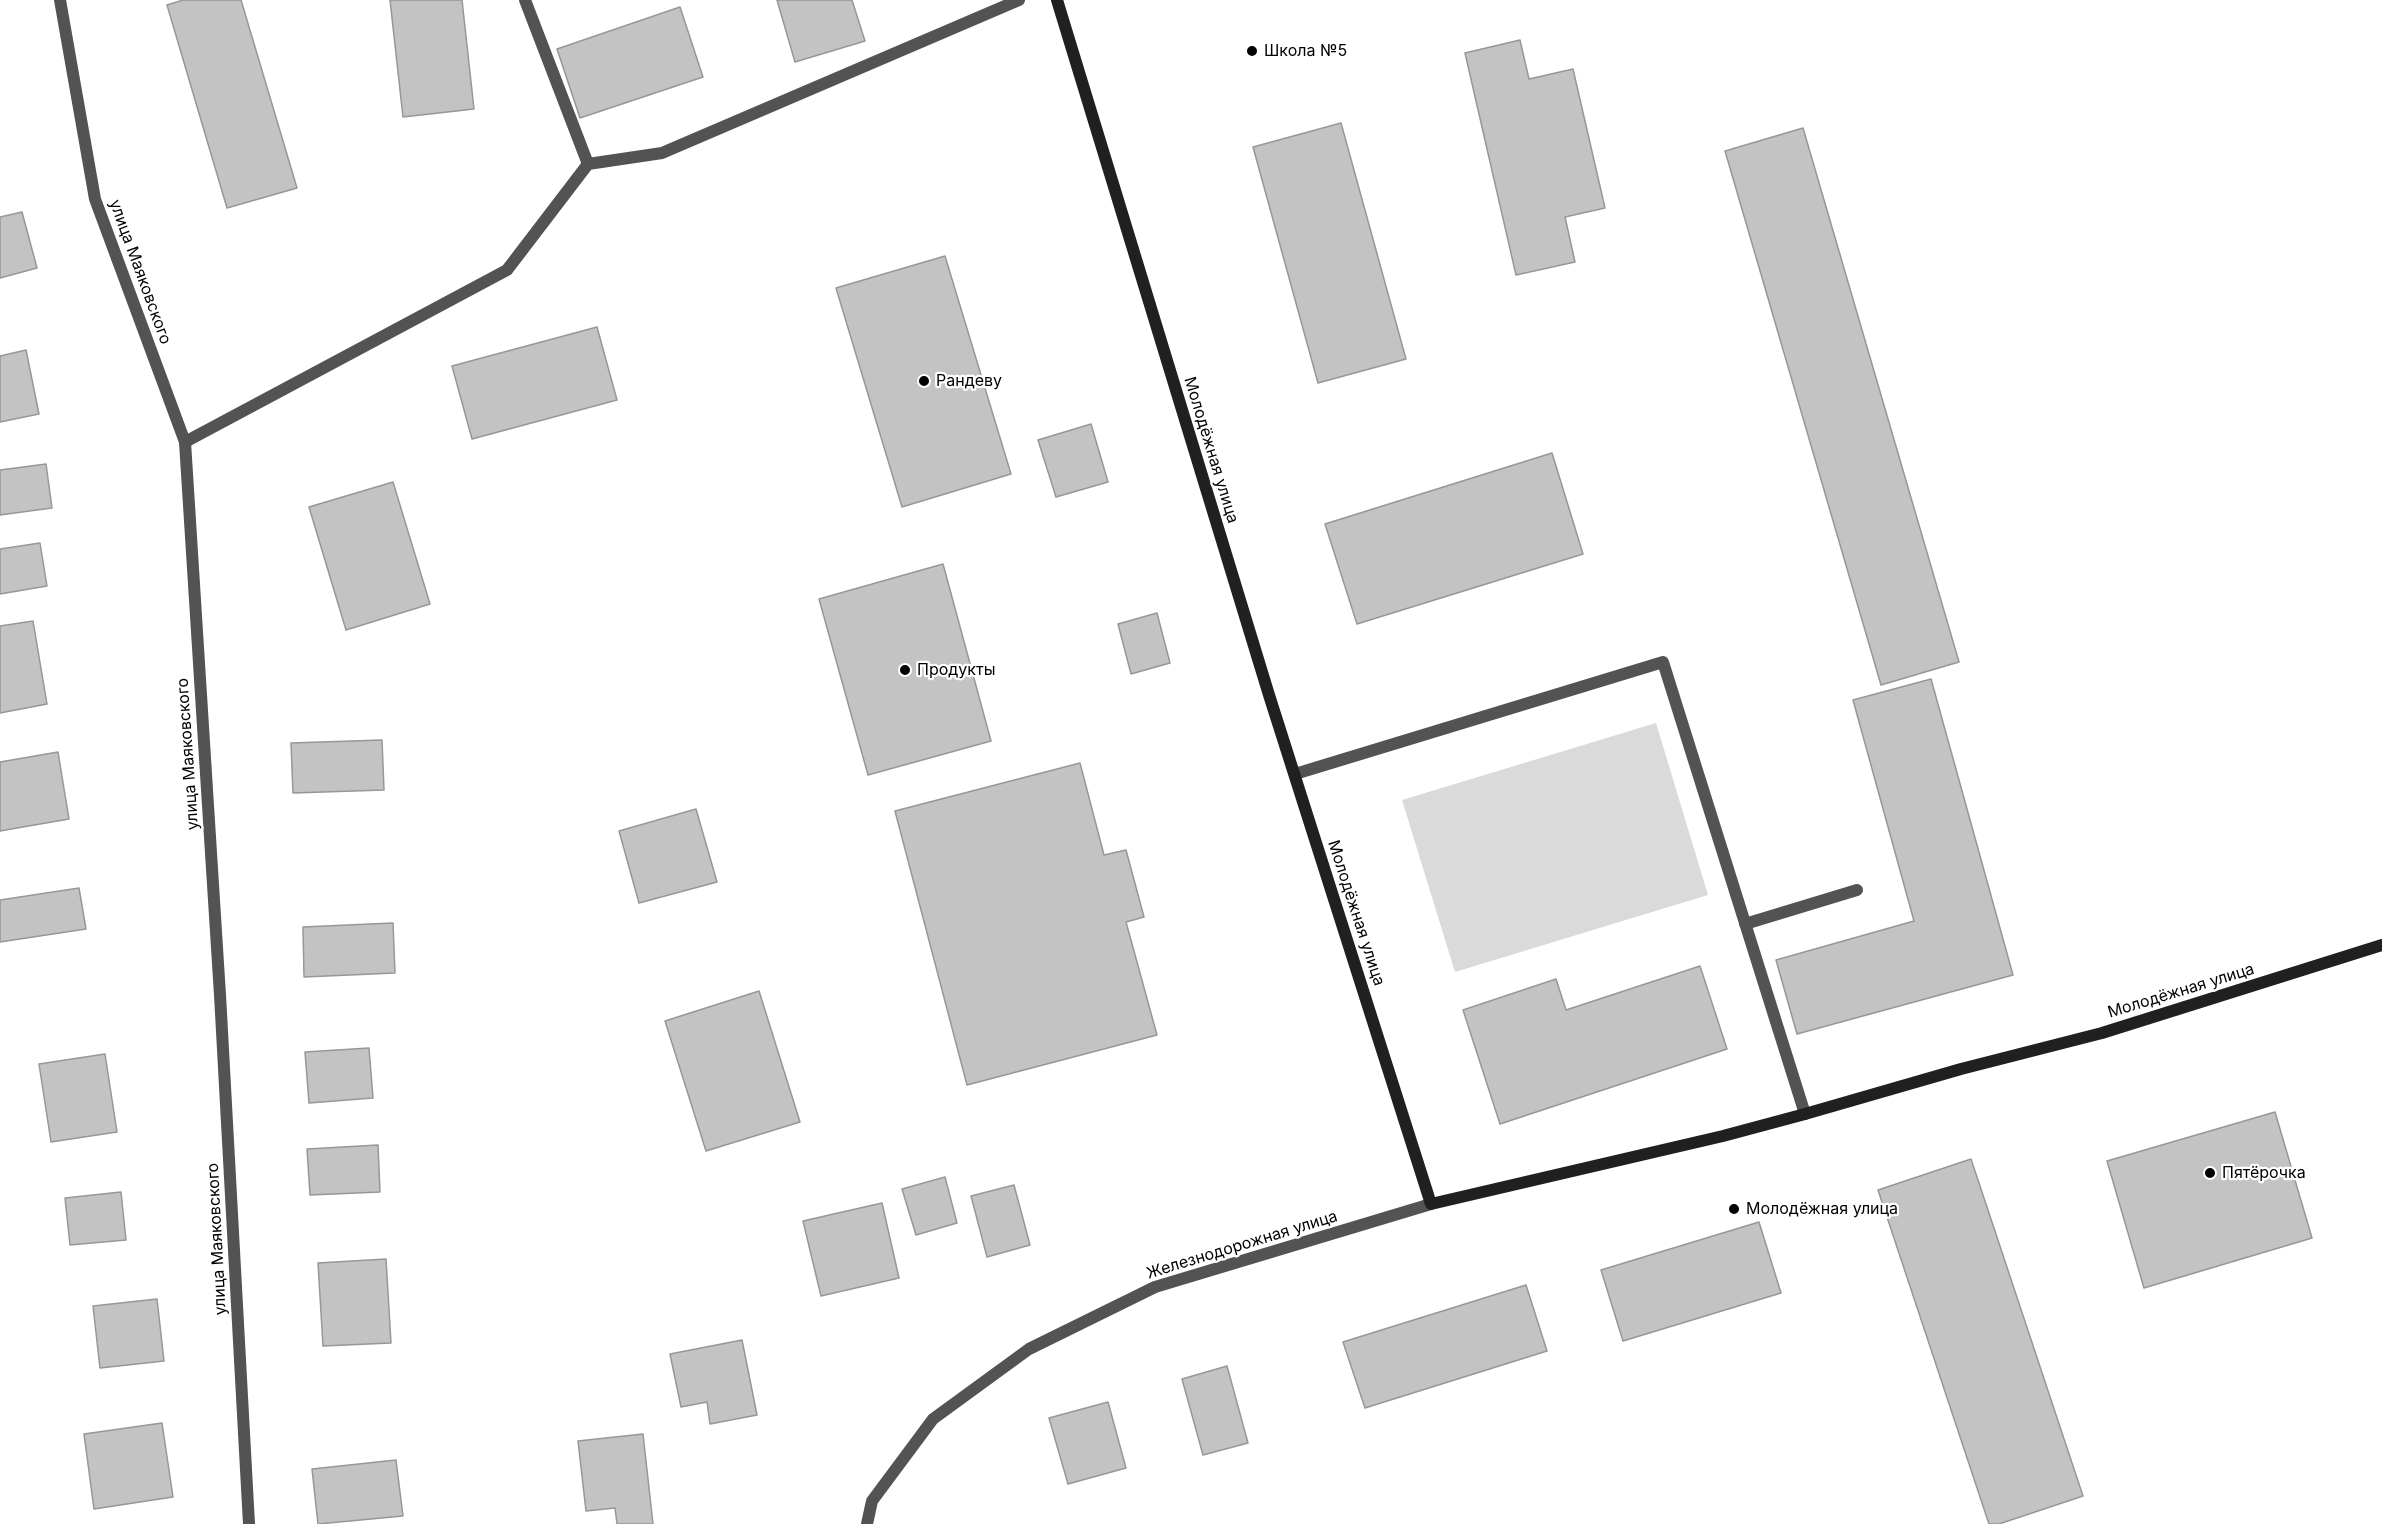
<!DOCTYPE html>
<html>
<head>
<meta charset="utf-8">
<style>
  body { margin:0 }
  canvas { display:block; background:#fff }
</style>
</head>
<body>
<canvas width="2382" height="1524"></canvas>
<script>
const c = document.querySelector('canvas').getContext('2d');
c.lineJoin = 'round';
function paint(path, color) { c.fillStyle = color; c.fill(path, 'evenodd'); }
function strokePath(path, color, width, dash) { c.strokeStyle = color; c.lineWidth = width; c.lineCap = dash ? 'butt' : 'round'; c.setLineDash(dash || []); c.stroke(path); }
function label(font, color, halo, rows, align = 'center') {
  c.font = font + ' Inter,sans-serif'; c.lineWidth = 4.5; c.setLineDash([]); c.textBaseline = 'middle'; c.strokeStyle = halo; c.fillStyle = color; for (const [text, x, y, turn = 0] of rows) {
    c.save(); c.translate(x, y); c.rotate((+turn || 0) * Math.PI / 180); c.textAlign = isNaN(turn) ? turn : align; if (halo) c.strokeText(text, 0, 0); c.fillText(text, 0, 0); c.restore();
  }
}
const green = new Path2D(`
  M 1656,723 L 1708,895 L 1455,972 L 1402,800 Z`);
const building = new Path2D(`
  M 183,0 L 241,0 L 297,188 L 227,208 L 167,5 Z
  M 390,0 L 462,0 L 474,109 L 403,117 Z
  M 777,0 L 852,0 L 865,41 L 795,62 Z
  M 680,7 L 703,77 L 580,118 L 557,49 Z
  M 1520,40 L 1529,79 L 1573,69 L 1605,208 L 1565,217 L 1575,262 L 1516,275 L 1465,53 Z
  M 1341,123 L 1406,359 L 1318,383 L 1253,147 Z
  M 1803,128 L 1959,662 L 1881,685 L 1725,151 Z
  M 22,212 L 37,268 L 0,278 L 0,217 Z
  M 945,256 L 1011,474 L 902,507 L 836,288 Z
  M 597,327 L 617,400 L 472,439 L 452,366 Z
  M 26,350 L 39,414 L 0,422 L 0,356 Z
  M 1091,424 L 1108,482 L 1056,497 L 1038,440 Z
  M 1552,453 L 1583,554 L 1357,624 L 1325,524 Z
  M 46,464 L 52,508 L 0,515 L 0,470 Z
  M 393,482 L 430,604 L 346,630 L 309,507 Z
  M 40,543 L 47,586 L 0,594 L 0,549 Z
  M 943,564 L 991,741 L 868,775 L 819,599 Z
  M 1157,613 L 1170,663 L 1131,674 L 1118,624 Z
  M 33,621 L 47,704 L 0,713 L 0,626 Z
  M 1931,679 L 2013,975 L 1797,1034 L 1776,960 L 1914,921 L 1853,700 Z
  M 382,740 L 384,790 L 293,793 L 291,743 Z
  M 58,752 L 69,819 L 0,831 L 0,762 Z
  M 1080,763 L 1104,855 L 1126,850 L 1144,917 L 1126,922 L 1157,1035 L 967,1085 L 895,811 Z
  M 696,809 L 717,882 L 639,903 L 619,831 Z
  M 79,888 L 86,929 L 0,942 L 0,900 Z
  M 393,923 L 395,973 L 304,977 L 303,927 Z
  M 1700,966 L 1727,1049 L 1500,1124 L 1463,1010 L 1556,979 L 1566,1010 Z
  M 759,991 L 800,1122 L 706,1151 L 665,1021 Z
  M 369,1048 L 373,1098 L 309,1103 L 305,1052 Z
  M 105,1054 L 117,1132 L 51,1142 L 39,1064 Z
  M 2275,1112 L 2312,1238 L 2144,1288 L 2107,1161 Z
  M 378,1145 L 380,1192 L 310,1195 L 307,1149 Z
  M 1971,1159 L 2083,1496 L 1999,1524 L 1989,1524 L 1878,1190 Z
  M 945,1177 L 957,1223 L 916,1235 L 902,1189 Z
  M 1014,1185 L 1030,1245 L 987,1257 L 971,1196 Z
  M 121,1192 L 126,1240 L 70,1245 L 65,1198 Z
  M 882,1203 L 899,1278 L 821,1296 L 803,1221 Z
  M 1759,1222 L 1781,1293 L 1623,1341 L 1601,1270 Z
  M 386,1259 L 391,1343 L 323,1346 L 318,1263 Z
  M 1526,1285 L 1547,1351 L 1365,1408 L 1343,1342 Z
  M 157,1299 L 164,1361 L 100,1368 L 93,1306 Z
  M 742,1340 L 757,1415 L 710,1424 L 707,1402 L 681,1407 L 670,1354 Z
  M 1227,1366 L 1248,1443 L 1203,1455 L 1182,1379 Z
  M 1108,1402 L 1126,1468 L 1068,1484 L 1049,1418 Z
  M 162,1423 L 173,1497 L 94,1509 L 84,1434 Z
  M 643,1434 L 653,1524 L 617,1524 L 615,1508 L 586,1511 L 578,1441 Z
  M 396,1460 L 403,1516 L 318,1524 L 312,1469 Z`);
const lane = new Path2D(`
  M 525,0 L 588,164
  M 185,442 L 507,270 L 588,164 L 662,153 L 1019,0
  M 1295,774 L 1663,662 L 1805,1114
  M 1745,924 L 1857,890`);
const street = new Path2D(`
  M 60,0 L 95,199 L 185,442 L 220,995 L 249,1524
  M 867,1524 L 872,1501 L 933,1419 L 1029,1349 L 1155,1287 L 1431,1204`);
const secondary = new Path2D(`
  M 1057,0 L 1269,695 L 1431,1204 L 1723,1136 L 1805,1114 L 1961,1069 L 2102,1033 L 2382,945`);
const markers = [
  [1252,51,6,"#000"],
  [924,381,6,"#000"],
  [905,670,6,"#000"],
  [2210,1173,6,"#000"],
  [1734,1209,6,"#000"]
];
const poiNames = [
  ["Школа №5",1264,51],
  ["Рандеву",936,381],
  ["Продукты",917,670],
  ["Пятёрочка",2222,1173],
  ["Молодёжная улица",1746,1209]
];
const streetNames = [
  ["улица Маяковского",140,272,70],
  ["Молодёжная улица",1211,450,73],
  ["улица Маяковского",188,754,-94],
  ["Молодёжная улица",1356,913,72],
  ["Молодёжная улица",2181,991,-17],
  ["улица Маяковского",217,1239,-93],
  ["Железнодорожная улица",1242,1245,-17]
];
paint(green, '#dadada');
paint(building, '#c3c3c3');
strokePath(building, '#979797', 1.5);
strokePath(lane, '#535353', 12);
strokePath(street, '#535353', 12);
strokePath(secondary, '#202020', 12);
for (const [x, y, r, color] of markers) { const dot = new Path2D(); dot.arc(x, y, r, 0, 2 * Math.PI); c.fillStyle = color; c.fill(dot); strokePath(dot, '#fff', 2); }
label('16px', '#000', '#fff', poiNames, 'left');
label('16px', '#000', '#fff', streetNames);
</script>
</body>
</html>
